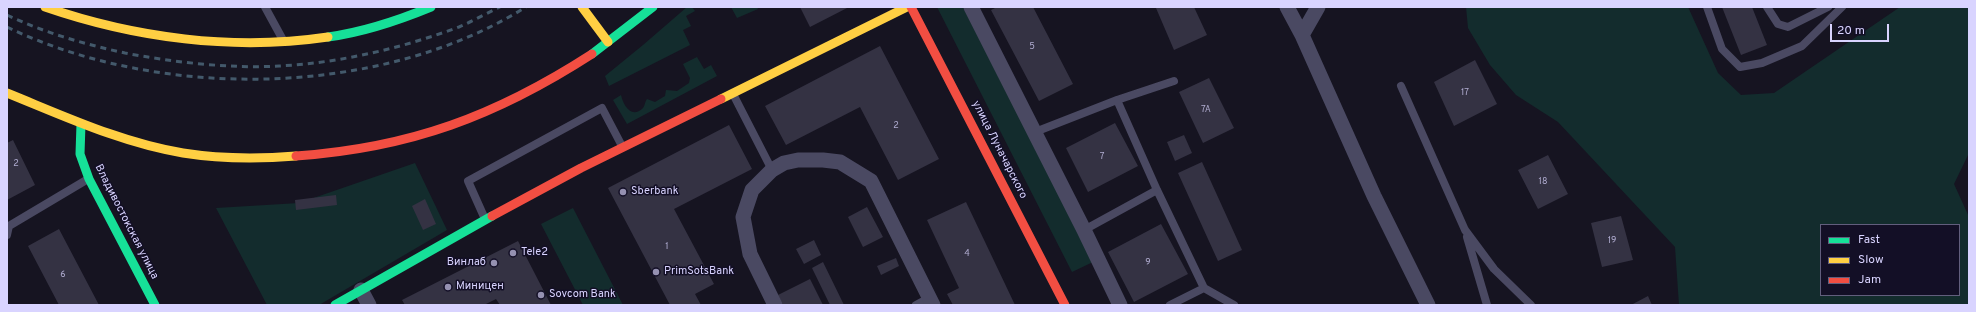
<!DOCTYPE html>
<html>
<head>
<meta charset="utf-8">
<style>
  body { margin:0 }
  #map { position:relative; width:1976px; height:312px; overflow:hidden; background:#161421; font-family:Overpass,sans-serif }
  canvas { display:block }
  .frame { position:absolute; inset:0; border:8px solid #d9d4ff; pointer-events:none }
  .legend { position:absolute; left:1820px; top:224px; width:140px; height:72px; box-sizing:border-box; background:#130f26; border:1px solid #625e7d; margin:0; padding:5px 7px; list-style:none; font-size:12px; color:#d9d4ff }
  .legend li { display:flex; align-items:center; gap:8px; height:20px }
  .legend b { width:20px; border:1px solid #625e7d }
  .scale { position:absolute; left:1830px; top:24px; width:59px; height:18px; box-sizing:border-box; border:2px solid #d9d4ff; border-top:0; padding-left:5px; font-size:12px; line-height:14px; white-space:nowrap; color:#d9d4ff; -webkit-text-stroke:3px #130f26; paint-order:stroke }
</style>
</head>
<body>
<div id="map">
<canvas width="1976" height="312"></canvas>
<div class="frame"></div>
<ul class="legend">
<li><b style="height:5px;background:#16e098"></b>Fast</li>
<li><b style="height:5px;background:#ffcf43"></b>Slow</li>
<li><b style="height:5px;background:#f24e42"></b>Jam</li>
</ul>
<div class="scale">20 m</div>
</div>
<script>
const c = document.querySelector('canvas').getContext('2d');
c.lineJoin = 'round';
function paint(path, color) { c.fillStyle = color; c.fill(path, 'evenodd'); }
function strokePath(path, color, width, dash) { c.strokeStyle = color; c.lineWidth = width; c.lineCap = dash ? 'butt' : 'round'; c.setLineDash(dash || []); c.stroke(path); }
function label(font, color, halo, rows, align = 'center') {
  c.font = font + ' Overpass,sans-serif'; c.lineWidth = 3; c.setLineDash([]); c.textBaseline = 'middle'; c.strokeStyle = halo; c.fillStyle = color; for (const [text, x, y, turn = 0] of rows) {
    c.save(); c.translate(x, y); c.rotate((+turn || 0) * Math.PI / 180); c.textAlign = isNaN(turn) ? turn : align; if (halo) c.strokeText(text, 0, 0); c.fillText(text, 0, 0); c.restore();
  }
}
const green = new Path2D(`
  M 687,7 L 692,7 L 695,11 L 686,16 L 691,26 L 683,30 L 690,45 L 609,86 L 605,76 L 643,45 Z
  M 731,7 L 757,7 L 758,9 L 737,18 Z
  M 937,7 L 963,7 L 1093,262 L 1072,272 Z
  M 1466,7 L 1688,7 L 1718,73 L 1741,95 L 1774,93 L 1900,7 L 1969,7 L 1969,153 L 1954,184 L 1969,217 L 1969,305 L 1679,305 L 1675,247 L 1558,122 L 1516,95 L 1490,65 L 1468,28 ZM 1821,225 L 1959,225 L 1959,295 L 1821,295 Z
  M 697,57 L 704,69 L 711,65 L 717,76 L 627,124 L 613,100 L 621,95 C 623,104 631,120 643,108 C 645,106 645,101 647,99 L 655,102 L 665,96 L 666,90 L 677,91 L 689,83 L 690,78 L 683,64 Z
  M 415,163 L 447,230 L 319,305 L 267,305 L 216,208 L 299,203 Z
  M 573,208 L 623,305 L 583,305 L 541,224 Z`);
const building = new Path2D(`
  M 800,7 L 849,7 L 810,27 Z
  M 997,7 L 1033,7 L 1073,84 L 1039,101 L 991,10 Z
  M 1159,7 L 1194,7 L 1207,35 L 1174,50 L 1156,8 Z
  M 1722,7 L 1752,7 L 1767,45 L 1741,55 Z
  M 880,46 L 939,159 L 898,180 L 860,107 L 786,145 L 765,106 Z
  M 1475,60 L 1497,104 L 1454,126 L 1434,82 Z
  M 1209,78 L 1234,128 L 1203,143 L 1179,92 Z
  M 1115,123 L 1138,166 L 1088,192 L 1066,148 Z
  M 729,125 L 752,169 L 674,209 L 714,284 L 695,294 L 701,305 L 670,305 L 608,188 Z
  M 1184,135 L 1192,153 L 1175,161 L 1167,142 Z
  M 13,140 L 35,185 L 7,200 L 7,143 Z
  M 1548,155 L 1568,194 L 1538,209 L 1518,170 Z
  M 1202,162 L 1242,250 L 1218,261 L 1178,173 Z
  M 336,195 L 337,205 L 296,210 L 295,200 Z
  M 425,199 L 436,224 L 423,230 L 412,206 Z
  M 966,202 L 1015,305 L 953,305 L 947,294 L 959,288 L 927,220 Z
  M 867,207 L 883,237 L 863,247 L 848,217 Z
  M 1621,216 L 1633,260 L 1602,267 L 1591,223 Z
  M 1161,224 L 1188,274 L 1134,302 L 1108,252 Z
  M 59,229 L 99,305 L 59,305 L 28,246 Z
  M 814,240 L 821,255 L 804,264 L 796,249 Z
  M 518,241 L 551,305 L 500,305 L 496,299 L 484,305 L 405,305 L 402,300 Z
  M 896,258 L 899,266 L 881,275 L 877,266 Z
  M 823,262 L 844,305 L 830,305 L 812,268 Z
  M 810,279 L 823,305 L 783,305 L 778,295 Z
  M 1648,296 L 1652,305 L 1631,305 Z`);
const lane = new Path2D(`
  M 265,7 L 283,40
  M 1707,7 L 1722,49 L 1740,67 L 1762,63 L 1802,46 L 1842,7
  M 1767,7 L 1778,24 L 1788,27 L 1828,7
  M 1401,86 L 1465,230 L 1494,269 L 1531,305
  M 733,94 L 772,170
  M 1117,100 L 1157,190 L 1204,288 L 1234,305
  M 1035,132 L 1117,100 L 1174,81
  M 485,219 L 468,181 L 602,108 L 622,146
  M 1084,230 L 1157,190
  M 7,235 L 9,226 L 88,179
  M 1467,237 L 1487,305
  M 916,305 L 929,298
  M 1170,305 L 1204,288`);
const street = new Path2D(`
  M 971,7 L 1084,230 L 1120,305
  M 1287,7 L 1302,35 L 1374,196 L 1428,305
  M 1302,35 L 1318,7
  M 361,290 L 369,305
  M 775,305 L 750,254 L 743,217 L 752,190 L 772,170 L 784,163 L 798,160 L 823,160 L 840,162 L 871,181 L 933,305`);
const fast = new Path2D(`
  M 328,37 C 365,32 397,21 431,7
  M 592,54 L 653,7
  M 81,124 L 80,154 L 89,179 L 155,305
  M 335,305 L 492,216`);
const slow = new Path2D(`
  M 45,7 C 135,38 233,51 328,37
  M 582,7 L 608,42
  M 7,93 C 64,116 122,143 183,153 C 221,159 259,159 296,156
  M 721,99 L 907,7`);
const jam = new Path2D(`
  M 911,7 L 1065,305
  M 296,156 C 410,148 496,116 592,54
  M 492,216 L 581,168 L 721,99`);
const rail = new Path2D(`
  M 7,15 C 45,33 84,44 125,53 C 172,62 231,69 279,66 C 340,63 402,48 459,27 C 473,21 487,13 500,7
  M 7,27 C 161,101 380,98 526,7`);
const markers = [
  [623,192,4,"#9591b1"],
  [513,253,4,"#9591b1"],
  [494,263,4,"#9591b1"],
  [656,272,4,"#9591b1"],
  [448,287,4,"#9591b1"],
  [541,295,4,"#9591b1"]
];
const numberNames = [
  ["5",1032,47],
  ["17",1465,93],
  ["7А",1206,110],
  ["2",896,126],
  ["7",1102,157],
  ["2",16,164],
  ["18",1543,182],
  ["19",1612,241],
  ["1",667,247],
  ["4",967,254],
  ["9",1148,263],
  ["6",63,275]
];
const streetNames = [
  ["улица Луначарского",999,150,63],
  ["Владивостокская улица",126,222,63]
];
const poiNames = [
  ["Sberbank",631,192],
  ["Tele2",521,253],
  ["Винлаб",486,263,"right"],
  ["PrimSotsBank",664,272],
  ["Миницен",456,287],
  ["Sovcom Bank",549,295]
];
paint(green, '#132c2d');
paint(building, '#343243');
strokePath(lane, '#4a4962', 8);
strokePath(street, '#4a4962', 15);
strokePath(fast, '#16e098', 9);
strokePath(slow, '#ffcf43', 9);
strokePath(jam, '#f24e42', 9);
strokePath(rail, '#43596b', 3, [6, 5]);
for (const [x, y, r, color] of markers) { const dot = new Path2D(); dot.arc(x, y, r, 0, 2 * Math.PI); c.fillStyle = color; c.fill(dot); strokePath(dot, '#130f26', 1.5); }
label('9px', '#b0acd0', null, numberNames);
label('11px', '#d9d4ff', '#130f26', streetNames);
label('11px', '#d9d4ff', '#130f26', poiNames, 'left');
</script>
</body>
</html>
